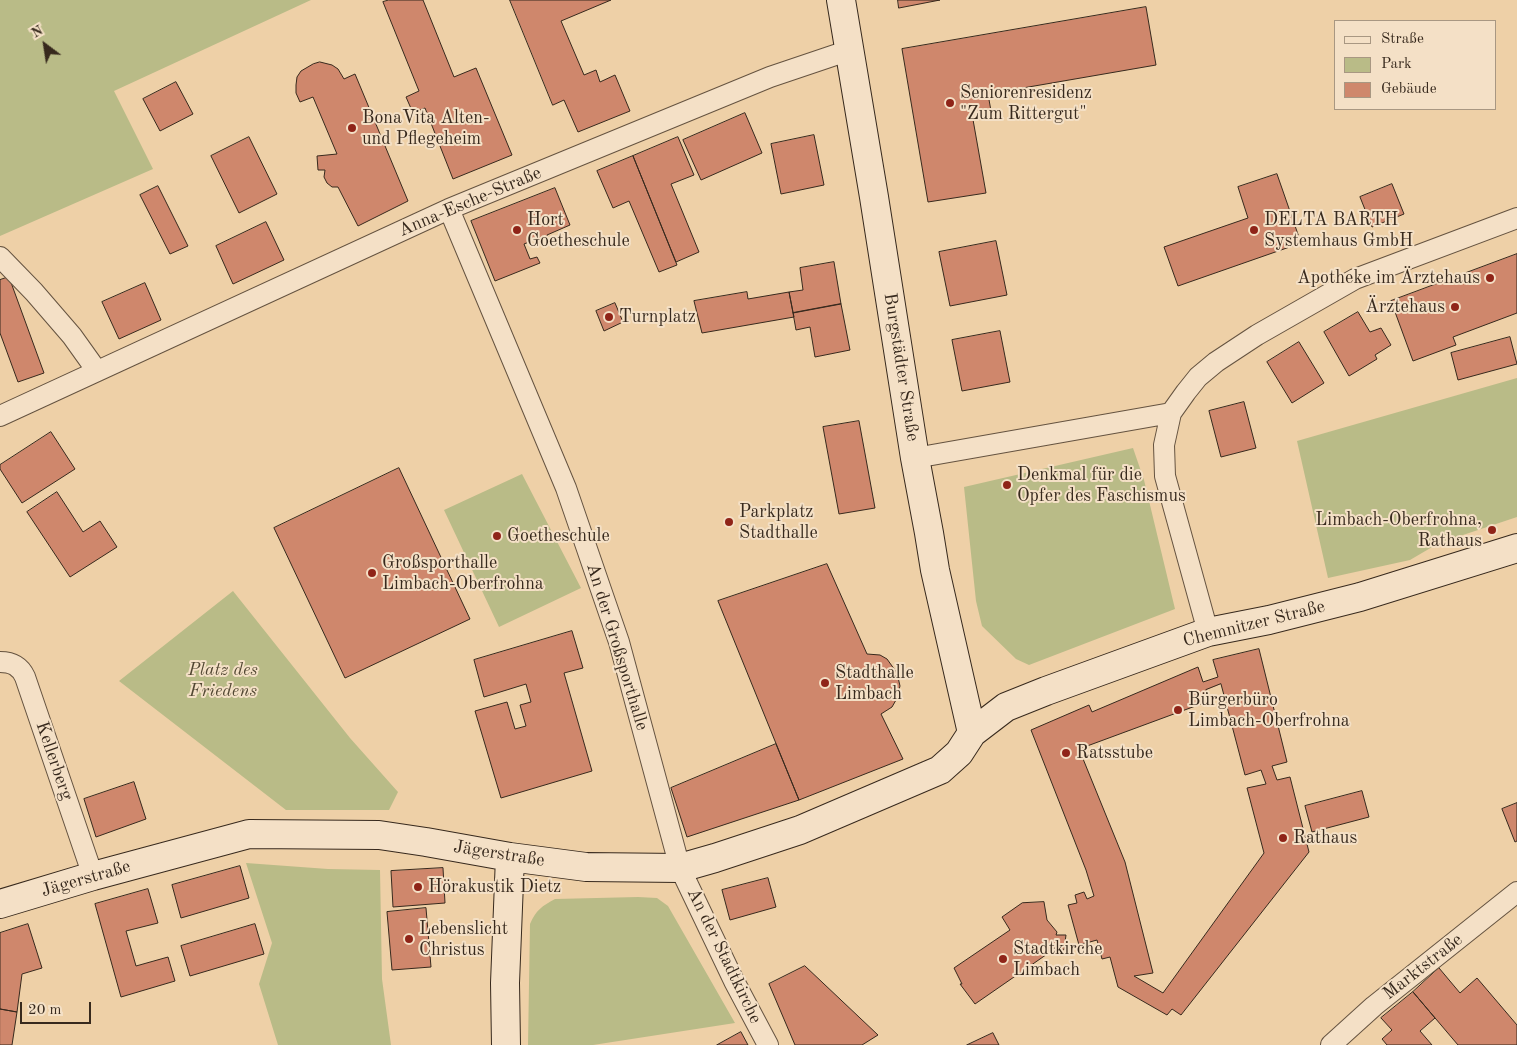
<!DOCTYPE html>
<html>
<head>
<meta charset="utf-8">
<style>
  body { margin:0 }
  #map { position:relative; width:1517px; height:1045px; overflow:hidden; background:#eed0a7; font-family:"Old Standard TT",serif }
  canvas { display:block }
  .legend { position:absolute; left:1334px; top:20px; width:162px; height:90px; box-sizing:border-box; background:#f4e0c6; border:1px solid #a89782; margin:0; padding:6px 9px; list-style:none; font-size:15px; color:#37291d }
  .legend li { display:flex; align-items:center; gap:10px; height:25px }
  .legend b { width:25px; border:1px solid #a89782 }
  .north { position:absolute; left:20px; top:20px; width:50px; height:50px; -webkit-text-stroke:4px #f4e0c6; paint-order:stroke; rotate:329deg; font-size:14px; font-weight:700; line-height:20px; text-align:center; color:#37291d }
  .north::after { content:''; display:block; margin:auto; width:18px; height:22px; background:#37291d; clip-path:polygon(50% 0,100% 100%,50% 72%,0 100%) }
  .scale { position:absolute; left:20px; top:1002px; width:71px; height:22px; box-sizing:border-box; border:2px solid #37291d; border-top:0; padding-left:6px; font-size:15px; line-height:18px; white-space:nowrap; color:#37291d; -webkit-text-stroke:4px #f4e0c6; paint-order:stroke }
</style>
</head>
<body>
<div id="map">
<canvas width="1517" height="1045"></canvas>
<ul class="legend">
<li><b style="height:6px;background:#f4e0c6"></b>Straße</li>
<li><b style="height:14px;background:#b9bb87"></b>Park</li>
<li><b style="height:14px;background:#cf876c"></b>Gebäude</li>
</ul>
<div class="north">N</div>
<div class="scale">20 m</div>
</div>
<script>
const c = document.querySelector('canvas').getContext('2d');
c.lineJoin = 'round';
function paint(path, color) { c.fillStyle = color; c.fill(path, 'evenodd'); }
function strokePath(path, color, width, dash) { c.strokeStyle = color; c.lineWidth = width; c.lineCap = dash ? 'butt' : 'round'; c.setLineDash(dash || []); c.stroke(path); }
function label(font, color, halo, rows, align = 'center') {
  c.font = font + ' "Old Standard TT",serif'; c.lineWidth = 4; c.setLineDash([]); c.textBaseline = 'middle'; c.strokeStyle = halo; c.fillStyle = color; for (const [text, x, y, turn = 0] of rows) {
    c.save(); c.translate(x, y); c.rotate((+turn || 0) * Math.PI / 180); c.textAlign = isNaN(turn) ? turn : align; if (halo) c.strokeText(text, 0, 0); c.fillText(text, 0, 0); c.restore();
  }
}
const green = new Path2D(`
  M 0,0 L 311,0 L 114,91 L 153,169 L 0,236 Z
  M 1517,378 L 1517,517 L 1439,543 L 1410,560 L 1328,578 L 1297,441 Z
  M 1133,448 L 1144,480 L 1175,609 L 1029,665 L 1016,659 L 982,626 L 976,601 L 964,487 Z
  M 522,474 L 581,588 L 499,627 L 444,510 Z
  M 233,591 L 350,738 L 398,792 L 389,810 L 286,810 L 119,681 Z
  M 246,863 L 328,869 L 380,870 L 382,979 L 391,1045 L 278,1045 L 259,984 L 272,943 Z
  M 638,897 L 657,898 L 668,906 L 735,1023 L 593,1045 L 528,1045 L 530,924 C 536,910 542,906 555,899 Z`);
const building = new Path2D(`
  M 389,0 L 423,0 L 454,77 L 476,68 L 512,155 L 453,179 L 425,108 L 413,113 L 406,97 L 419,91 L 383,2 Z
  M 510,0 L 611,0 L 561,21 L 584,75 L 596,70 L 600,82 L 615,75 L 630,111 L 578,132 L 564,100 L 553,105 Z
  M 898,0 L 940,0 L 899,8 Z
  M 1146,7 L 1156,65 L 988,94 L 991,111 L 972,114 L 986,193 L 928,202 L 902,49 Z
  M 320,62 L 332,65 L 338,69 L 344,79 L 355,74 L 408,201 L 358,226 L 338,187 L 332,187 L 327,183 L 324,177 L 325,170 L 318,170 L 317,156 L 337,154 L 313,97 L 300,102 L 296,93 L 296,85 L 297,77 L 301,71 L 313,64 Z
  M 176,82 L 193,114 L 160,131 L 143,99 Z
  M 745,113 L 762,153 L 701,180 L 683,140 Z
  M 814,135 L 824,185 L 781,194 L 771,144 Z
  M 249,137 L 277,194 L 239,213 L 211,156 Z
  M 678,137 L 694,175 L 671,184 L 699,252 L 676,262 L 633,156 Z
  M 633,156 L 677,265 L 659,272 L 629,201 L 613,208 L 597,171 Z
  M 1277,174 L 1301,243 L 1178,286 L 1164,247 L 1248,218 L 1238,187 Z
  M 1392,184 L 1404,214 L 1372,227 L 1360,197 Z
  M 158,186 L 188,246 L 170,254 L 140,195 Z
  M 555,188 L 570,225 L 547,235 L 547,236 L 545,238 L 544,236 L 524,244 L 530,259 L 537,257 L 540,263 L 495,281 L 471,221 Z
  M 266,222 L 284,260 L 233,284 L 216,246 Z
  M 996,241 L 1007,295 L 950,306 L 939,252 Z
  M 1517,254 L 1517,313 L 1453,337 L 1456,345 L 1413,361 L 1391,301 Z
  M 834,262 L 841,304 L 793,313 L 789,292 L 803,290 L 800,268 Z
  M 9,277 L 44,373 L 18,382 L 0,333 L 0,280 Z
  M 145,283 L 161,320 L 119,339 L 102,302 Z
  M 747,292 L 748,299 L 789,292 L 794,317 L 702,333 L 694,301 Z
  M 615,303 L 623,322 L 604,331 L 596,311 Z
  M 841,304 L 850,350 L 815,357 L 810,327 L 796,330 L 793,313 Z
  M 1358,312 L 1370,332 L 1381,328 L 1391,345 L 1375,355 L 1377,359 L 1349,376 L 1324,332 Z
  M 1000,331 L 1010,382 L 962,391 L 952,340 Z
  M 1510,337 L 1517,364 L 1458,380 L 1451,353 Z
  M 1299,342 L 1324,383 L 1292,403 L 1267,362 Z
  M 1244,402 L 1256,448 L 1221,457 L 1209,411 Z
  M 859,421 L 875,508 L 839,514 L 823,427 Z
  M 51,432 L 75,469 L 22,503 L 0,469 L 0,465 Z
  M 399,468 L 470,619 L 345,678 L 274,528 Z
  M 57,492 L 83,532 L 100,521 L 117,547 L 70,577 L 27,512 Z
  M 827,564 L 867,654 L 880,655 L 887,659 L 897,673 L 900,686 L 896,700 L 892,707 L 881,714 L 903,759 L 799,800 L 718,601 Z
  M 572,631 L 583,668 L 564,673 L 592,771 L 501,798 L 475,711 L 507,702 L 515,729 L 526,726 L 520,705 L 531,702 L 526,684 L 484,697 L 474,660 Z
  M 1259,649 L 1287,762 L 1272,766 L 1277,780 L 1290,777 L 1309,852 L 1181,1015 L 1172,1009 L 1167,1015 L 1118,987 L 1110,957 L 1102,959 L 1097,940 L 1079,945 L 1068,905 L 1077,903 L 1075,895 L 1084,892 L 1087,899 L 1094,896 L 1086,870 L 1031,730 L 1089,705 L 1092,712 L 1198,667 L 1203,682 L 1218,677 L 1213,660 ZM 1221,684 L 1245,775 L 1261,770 L 1266,784 L 1247,788 L 1264,853 L 1163,993 L 1134,976 L 1153,973 L 1125,862 L 1079,749 L 1209,701 L 1206,690 Z
  M 776,744 L 799,800 L 687,837 L 671,788 Z
  M 134,782 L 146,819 L 96,837 L 84,799 Z
  M 1362,791 L 1369,817 L 1312,832 L 1305,806 Z
  M 1517,803 L 1517,841 L 1515,842 L 1502,809 Z
  M 240,866 L 249,898 L 181,918 L 172,885 Z
  M 443,868 L 445,903 L 393,907 L 391,871 Z
  M 768,878 L 776,907 L 730,920 L 722,890 Z
  M 148,889 L 158,923 L 126,931 L 136,966 L 168,957 L 175,981 L 121,997 L 95,904 Z
  M 1044,902 L 1047,920 L 1057,932 L 1056,935 L 1066,935 L 1064,950 L 1054,948 L 1053,950 L 975,1004 L 960,984 L 962,984 L 954,968 L 1010,930 L 1002,917 L 1022,903 Z
  M 426,908 L 431,967 L 392,970 L 387,912 Z
  M 28,924 L 42,968 L 22,974 L 17,1012 L 0,1009 L 0,933 Z
  M 255,924 L 264,954 L 190,976 L 181,946 Z
  M 805,966 L 878,1035 L 862,1045 L 795,1045 L 769,984 Z
  M 1439,968 L 1460,993 L 1477,978 L 1517,1025 L 1517,1045 L 1458,1045 L 1413,992 Z
  M 1413,992 L 1435,1018 L 1420,1031 L 1432,1045 L 1387,1045 L 1382,1039 L 1392,1030 L 1381,1018 Z
  M 0,1009 L 17,1012 L 12,1045 L 0,1045 Z
  M 741,1032 L 748,1045 L 717,1045 Z
  M 993,1033 L 999,1045 L 967,1045 Z`);
const street = new Path2D(`
  M 449,209 L 566,488 L 619,642 L 680,868 L 734,981 L 768,1045
  M 0,257 L 34,292 L 72,336 L 97,371
  M 0,416 L 449,209 L 770,77 L 850,50
  M 915,458 L 1171,413
  M 1208,632 L 1165,476 L 1164,445 L 1171,413 L 1186,392 L 1198,377 L 1216,362 L 1257,335 L 1355,279 L 1517,218
  M 0,662 C 12,662 20,666 25,677 L 93,876
  M 1331,1045 L 1374,1006 L 1517,892`);
const secondary = new Path2D(`
  M 841,0 L 874,197 L 915,458 L 929,533 L 935,570 L 972,733
  M 0,904 L 93,876 L 249,834 L 379,835 L 426,842 L 510,857 L 586,867 L 680,868 L 715,858 L 800,830 L 940,770 L 959,753 L 972,733 L 1006,707 L 1046,691 L 1208,632 L 1269,620 L 1360,597 L 1517,548
  M 506,1045 L 505,983 L 510,857`);
const markers = [
  [950,103,5,"#8f2418"],
  [352,128,5,"#8f2418"],
  [517,230,5,"#8f2418"],
  [1254,230,5,"#8f2418"],
  [1490,278,5,"#8f2418"],
  [1455,307,5,"#8f2418"],
  [609,317,5,"#8f2418"],
  [1007,485,5,"#8f2418"],
  [729,522,5,"#8f2418"],
  [1492,530,5,"#8f2418"],
  [497,536,5,"#8f2418"],
  [372,573,5,"#8f2418"],
  [825,683,5,"#8f2418"],
  [1178,710,5,"#8f2418"],
  [1066,753,5,"#8f2418"],
  [1283,838,5,"#8f2418"],
  [418,887,5,"#8f2418"],
  [409,939,5,"#8f2418"],
  [1003,959,5,"#8f2418"]
];
const poiNames = [
  ["Seniorenresidenz",960,93],
  ["\"Zum Rittergut\"",960,114],
  ["BonaVita Alten-",362,118],
  ["und Pflegeheim",362,139],
  ["Hort",527,220],
  ["Goetheschule",527,241],
  ["DELTA BARTH",1264,220],
  ["Systemhaus GmbH",1264,241],
  ["Apotheke im Ärztehaus",1480,278,"right"],
  ["Ärztehaus",1445,307,"right"],
  ["Turnplatz",619,317],
  ["Denkmal für die",1017,475],
  ["Opfer des Faschismus",1017,496],
  ["Parkplatz",739,512],
  ["Stadthalle",739,533],
  ["Limbach-Oberfrohna,",1482,520,"right"],
  ["Rathaus",1482,541,"right"],
  ["Goetheschule",507,536],
  ["Großsporthalle",382,563],
  ["Limbach-Oberfrohna",382,584],
  ["Stadthalle",835,673],
  ["Limbach",835,694],
  ["Bürgerbüro",1188,700],
  ["Limbach-Oberfrohna",1188,721],
  ["Ratsstube",1076,753],
  ["Rathaus",1293,838],
  ["Hörakustik Dietz",428,887],
  ["Lebenslicht",419,929],
  ["Christus",419,950],
  ["Stadtkirche",1013,949],
  ["Limbach",1013,970]
];
const streetNames = [
  ["Anna-Esche-Straße",470,202,-23],
  ["Burgstädter Straße",901,367,81],
  ["Chemnitzer Straße",1254,624,-14],
  ["An der Großsporthalle",617,647,73],
  ["Kellerberg",54,761,71],
  ["Jägerstraße",499,854,9],
  ["Jägerstraße",86,879,-16],
  ["An der Stadtkirche",724,956,64],
  ["Marktstraße",1423,967,-38]
];
const parkNames = [
  ["Platz des",223,670],
  ["Friedens",223,691]
];
paint(green, '#b9bb87');
paint(building, '#cf876c');
strokePath(building, '#37291d', 1);
strokePath(street, '#655340', 22);
strokePath(secondary, '#37291d', 30);
strokePath(street, '#f4e0c6', 20);
strokePath(secondary, '#f4e0c6', 28);
for (const [x, y, r, color] of markers) { const dot = new Path2D(); dot.arc(x, y, r, 0, 2 * Math.PI); c.fillStyle = color; c.fill(dot); strokePath(dot, '#f4e0c6', 2); }
label('18px', '#37291d', '#f4e0c6', poiNames, 'left');
label('18px', '#37291d', '#f4e0c6', streetNames);
label('italic 18px', '#514632', '#f4e0c6', parkNames);
</script>
</body>
</html>
